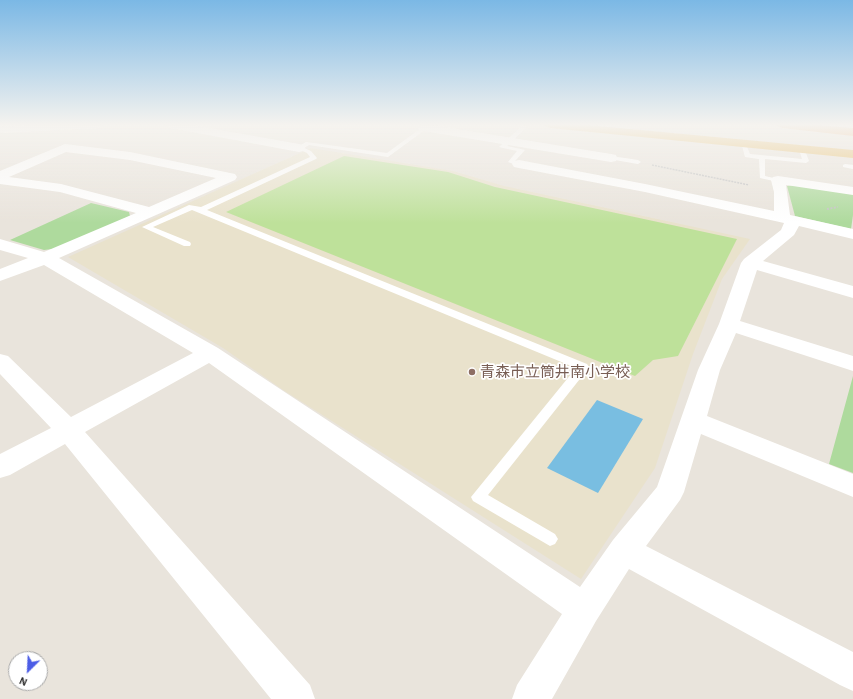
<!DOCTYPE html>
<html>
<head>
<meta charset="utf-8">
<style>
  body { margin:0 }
  #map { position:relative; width:853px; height:699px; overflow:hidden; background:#e9e4dc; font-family:"Alegreya Sans",sans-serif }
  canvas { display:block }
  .north { position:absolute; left:8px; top:651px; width:40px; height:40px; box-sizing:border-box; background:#fff; border:1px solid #a9a9a9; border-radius:50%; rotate:204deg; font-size:11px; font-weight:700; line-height:16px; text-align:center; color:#282828 }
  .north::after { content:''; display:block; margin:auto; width:14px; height:18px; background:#4c5de6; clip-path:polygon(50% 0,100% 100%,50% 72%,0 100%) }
</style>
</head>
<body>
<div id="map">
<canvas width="853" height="699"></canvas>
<div class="north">N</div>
</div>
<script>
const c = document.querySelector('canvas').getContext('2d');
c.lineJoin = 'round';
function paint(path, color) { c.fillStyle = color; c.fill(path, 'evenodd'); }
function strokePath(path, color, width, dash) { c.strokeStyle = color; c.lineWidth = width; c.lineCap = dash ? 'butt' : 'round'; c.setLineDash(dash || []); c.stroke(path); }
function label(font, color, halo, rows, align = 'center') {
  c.font = font + ' "Alegreya Sans","Noto Sans JP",sans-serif'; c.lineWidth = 3.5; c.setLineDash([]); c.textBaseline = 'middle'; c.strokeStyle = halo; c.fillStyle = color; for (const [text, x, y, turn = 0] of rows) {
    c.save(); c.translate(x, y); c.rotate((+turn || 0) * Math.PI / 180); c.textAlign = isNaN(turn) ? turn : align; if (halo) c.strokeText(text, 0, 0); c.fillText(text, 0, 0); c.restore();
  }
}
const education = new Path2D(`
  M 311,148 L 453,171 L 504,186 L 750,239 L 722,279 L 693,354 L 655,468 L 581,579 L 283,390 L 223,348 L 68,257 Z`);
const green = new Path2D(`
  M 794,185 L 853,194 L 853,215 L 851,229 L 795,216 L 787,186 Z
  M 91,203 L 129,212 L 130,216 L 61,248 L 44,250 L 10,240 Z
  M 853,376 L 853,473 L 829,464 Z`);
const pitch = new Path2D(`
  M 344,156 L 448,172 L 495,187 L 737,239 L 678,356 L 653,360 L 635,376 L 226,212 Z`);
const water = new Path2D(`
  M 597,400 L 643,419 L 598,493 L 547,468 Z`);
const pathFar1 = new Path2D(`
  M 652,165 L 749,185`);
const path = new Path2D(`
  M 827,209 L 838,207`);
const service = new Path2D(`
  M 523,125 L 529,125 L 507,146 L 525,150 L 515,161 L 521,163 L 522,164 L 519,166 L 508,162 L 517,151 L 499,147 Z
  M 424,126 L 427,128 L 426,129 L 388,157 L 309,145 L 304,148 L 311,151 L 317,158 L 316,159 L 207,210 L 587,364 L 589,367 L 587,370 L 488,495 L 555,534 L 558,539 L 555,544 L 550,546 L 473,501 L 471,497 L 576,368 L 192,210 L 153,227 L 190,242 L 191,244 L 190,246 L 184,246 L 142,227 L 189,205 L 201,207 L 310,157 L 307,153 L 296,148 L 306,142 L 387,153 Z
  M 741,142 L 745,142 L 750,154 L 802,159 L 799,149 L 804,148 L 809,161 L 806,163 L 765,159 L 765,176 L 782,180 L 778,182 L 760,178 L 759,159 L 745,157 Z
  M 611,156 L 638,160 L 641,162 L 638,164 L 609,159 L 609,157 Z
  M 845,164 L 853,165 L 853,169 L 843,167 L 843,165 Z`);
const minor = new Path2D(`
  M 28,125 L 104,125 L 98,128 L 0,133 L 0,127 Z
  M 165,125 L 191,125 L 299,144 L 303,145 L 305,148 L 303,151 L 299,152 L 171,128 Z
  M 420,125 L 432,125 L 611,154 L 616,155 L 617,158 L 616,161 L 611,162 L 424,131 L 420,130 L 418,128 Z
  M 65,144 L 130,152 L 230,173 L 235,174 L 237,177 L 235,180 L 59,258 L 218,348 L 580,587 L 613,540 L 657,487 L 698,370 L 719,324 L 741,263 L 744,259 L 781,230 L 784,223 L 645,192 L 519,168 L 514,167 L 512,164 L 514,161 L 519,160 L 645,184 L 774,211 L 774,192 L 771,180 L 773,177 L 778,176 L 853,187 L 853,195 L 786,185 L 790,215 L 853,229 L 853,239 L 799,226 L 794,235 L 763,261 L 853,286 L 853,298 L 757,270 L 740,321 L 853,356 L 853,371 L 736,333 L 720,370 L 707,416 L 853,474 L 853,497 L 701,434 L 684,492 L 680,500 L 646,546 L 853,652 L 853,691 L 840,685 L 629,569 L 596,621 L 552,699 L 512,699 L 517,685 L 562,614 L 209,363 L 85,432 L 310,685 L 315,699 L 271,699 L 65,444 L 10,475 L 0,478 L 0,454 L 51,428 L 0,374 L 0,354 L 8,356 L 71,417 L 193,353 L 44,265 L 0,281 L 0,269 L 28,258 L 0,250 L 0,239 L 44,252 L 136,213 L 60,192 L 0,184 L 0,171 ZM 66,152 L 130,160 L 216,178 L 149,207 L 61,184 L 9,177 Z`);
const trunk = new Path2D(`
  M 544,125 L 588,125 L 853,150 L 853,158 L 550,128 Z`);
const motorway = new Path2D(`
  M 776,125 L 818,125 L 853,128 L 853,136 L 782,128 Z`);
const markers = [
  [472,372,4,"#8d6e63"]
];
const educationNames = [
  ["青森市立筒井南小学校",480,372]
];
paint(education, '#e9e2cc');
paint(green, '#aeda9d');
paint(pitch, '#bee19a');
paint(water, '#79bee1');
strokePath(pathFar1, '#c3c3c3', 1.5, [2, 1]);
strokePath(path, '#c3c3c3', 2, [2, 1.5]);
paint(service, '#fff');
paint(minor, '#fff');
paint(trunk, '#e6bc66');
paint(motorway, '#eca963');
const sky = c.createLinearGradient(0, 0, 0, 223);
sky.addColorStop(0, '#7bb8e5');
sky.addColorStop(0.56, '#f5f3ef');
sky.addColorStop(1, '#f5f3ef00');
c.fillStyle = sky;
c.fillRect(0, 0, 853, 223);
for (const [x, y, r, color] of markers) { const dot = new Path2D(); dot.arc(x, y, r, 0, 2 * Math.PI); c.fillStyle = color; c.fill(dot); strokePath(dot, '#fff', 1.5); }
label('15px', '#785e54', '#fff', educationNames, 'left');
</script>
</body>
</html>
